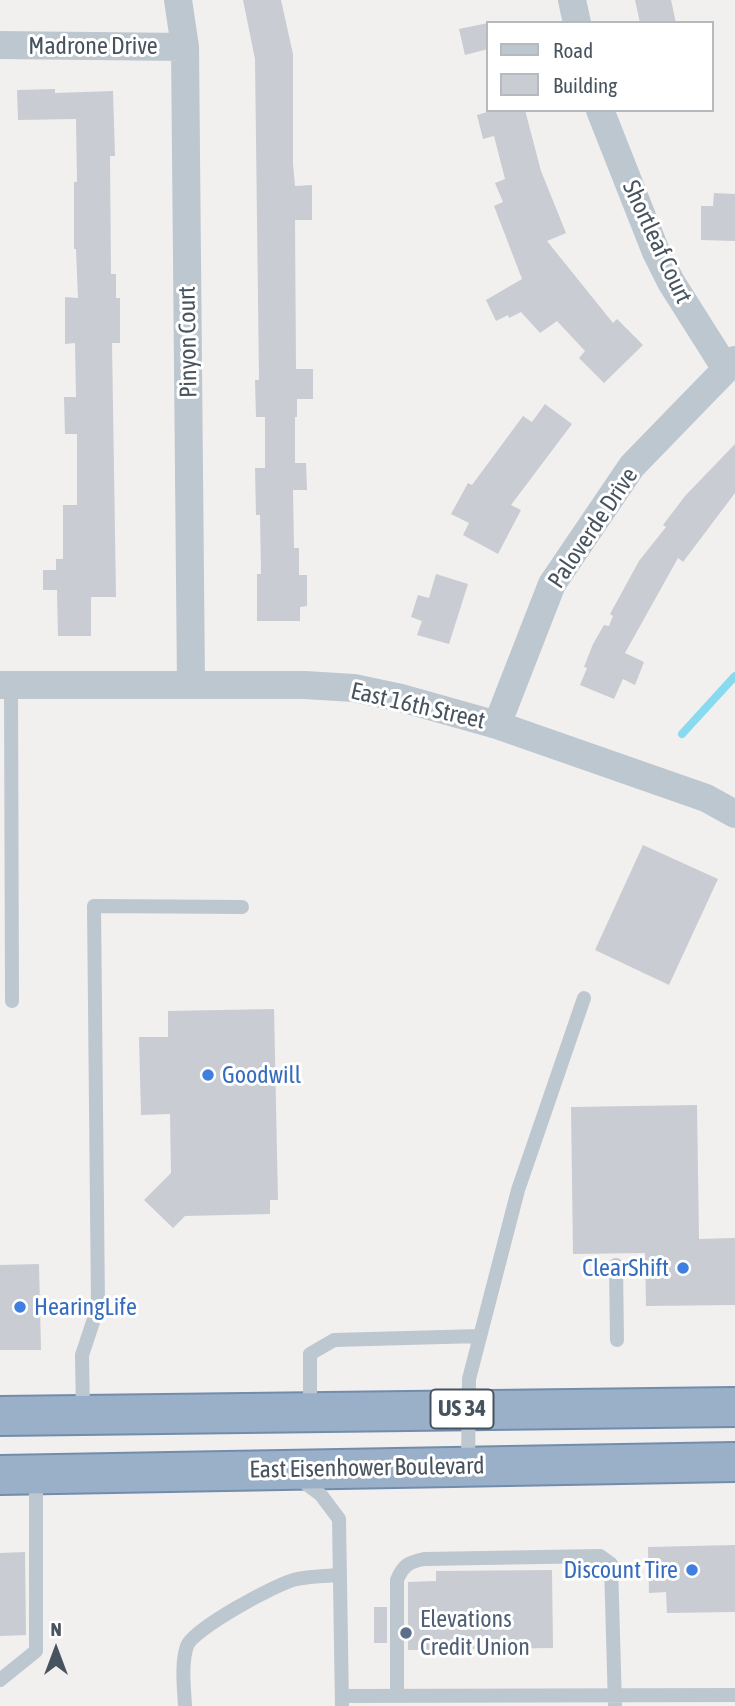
<!DOCTYPE html>
<html>
<head>
<meta charset="utf-8">
<style>
  body { margin:0 }
  #map { position:relative; width:735px; height:1706px; overflow:hidden; background:#f2efef; font-family:"Asap Condensed",sans-serif }
  canvas { display:block }
  .legend { position:absolute; left:486px; top:21px; width:228px; height:91px; box-sizing:border-box; background:#fff; border:2px solid #b5babf; margin:0; padding:9px 12px; list-style:none; font-size:21px; color:#47535e }
  .legend li { display:flex; align-items:center; gap:14px; height:35px }
  .legend b { width:35px; border:2px solid #b5babf }
  .north { position:absolute; left:21px; top:1615px; width:70px; height:70px; -webkit-text-stroke:5px #fff; paint-order:stroke; rotate:0deg; font-size:19px; font-weight:700; line-height:28px; text-align:center; color:#47535e }
  .north::after { content:''; display:block; margin:auto; width:24px; height:32px; background:#47535e; clip-path:polygon(50% 0,100% 100%,50% 72%,0 100%) }
</style>
</head>
<body>
<div id="map">
<canvas width="735" height="1706"></canvas>
<ul class="legend">
<li><b style="height:9px;background:#bdc7cf"></b>Road</li>
<li><b style="height:19px;background:#c9ccd2"></b>Building</li>
</ul>
<div class="north">N</div>
</div>
<script>
const c = document.querySelector('canvas').getContext('2d');
c.lineJoin = 'round';
function strokePath(path, color, width, dash) { c.strokeStyle = color; c.lineWidth = width; c.lineCap = dash ? 'butt' : 'round'; c.setLineDash(dash || []); c.stroke(path); }
function paint(path, color) { c.fillStyle = color; c.fill(path, 'evenodd'); }
function label(font, color, halo, rows, align = 'center') {
  c.font = font + ' "Asap Condensed",sans-serif'; c.lineWidth = 6; c.setLineDash([]); c.textBaseline = 'middle'; c.strokeStyle = halo; c.fillStyle = color; for (const [text, x, y, turn = 0] of rows) {
    c.save(); c.translate(x, y); c.rotate((+turn || 0) * Math.PI / 180); c.textAlign = isNaN(turn) ? turn : align; if (halo) c.strokeText(text, 0, 0); c.fillText(text, 0, 0); c.restore();
  }
}
const stream = new Path2D(`
  M 682,734 L 735,676`);
const building = new Path2D(`
  M 243,0 L 281,0 L 293,54 L 293,163 L 295,186 L 312,185 L 312,220 L 295,220 L 296,369 L 313,369 L 313,399 L 297,399 L 297,417 L 295,417 L 295,463 L 306,463 L 307,490 L 293,490 L 294,548 L 299,548 L 299,575 L 307,575 L 307,606 L 300,607 L 300,621 L 257,621 L 257,574 L 261,574 L 260,515 L 256,515 L 255,468 L 265,468 L 265,417 L 256,417 L 255,380 L 259,380 L 255,59 Z
  M 635,0 L 671,0 L 676,23 L 640,23 Z
  M 488,23 L 488,49 L 465,55 L 459,29 Z
  M 55,89 L 55,93 L 113,91 L 115,156 L 110,156 L 111,274 L 116,274 L 116,298 L 120,298 L 120,343 L 112,343 L 116,597 L 91,597 L 91,636 L 58,636 L 57,590 L 43,590 L 43,570 L 56,570 L 56,559 L 63,559 L 63,505 L 77,505 L 77,434 L 65,434 L 64,397 L 76,397 L 75,343 L 65,344 L 65,297 L 78,298 L 76,249 L 74,249 L 74,182 L 77,182 L 76,119 L 18,120 L 17,90 Z
  M 494,110 L 525,110 L 541,171 L 566,233 L 547,241 L 613,323 L 617,319 L 643,345 L 604,383 L 579,358 L 585,351 L 557,321 L 540,333 L 521,312 L 509,318 L 508,315 L 496,321 L 486,300 L 522,279 L 494,206 L 503,202 L 495,183 L 505,179 L 494,136 L 483,139 L 477,115 Z
  M 714,193 L 735,194 L 735,241 L 701,240 L 701,206 L 713,206 Z
  M 545,404 L 572,424 L 511,505 L 521,510 L 498,554 L 463,535 L 469,523 L 451,514 L 468,483 L 472,485 L 523,416 L 532,422 Z
  M 735,444 L 735,493 L 683,562 L 678,558 L 625,653 L 644,662 L 635,685 L 623,679 L 614,699 L 580,685 L 587,668 L 584,667 L 593,644 L 604,625 L 609,626 L 613,616 L 610,614 L 639,561 L 666,527 L 663,525 L 685,496 Z
  M 436,574 L 468,584 L 449,644 L 417,635 L 422,621 L 411,617 L 418,595 L 429,598 Z
  M 643,845 L 718,879 L 669,985 L 595,950 Z
  M 274,1009 L 278,1200 L 270,1200 L 270,1214 L 185,1216 L 173,1228 L 144,1200 L 171,1173 L 170,1114 L 141,1115 L 139,1037 L 168,1037 L 168,1011 Z
  M 697,1105 L 699,1239 L 735,1238 L 735,1305 L 646,1306 L 645,1253 L 573,1254 L 571,1107 Z
  M 39,1264 L 41,1350 L 0,1350 L 0,1265 Z
  M 735,1545 L 735,1612 L 667,1613 L 666,1592 L 649,1593 L 648,1547 Z
  M 25,1552 L 26,1635 L 0,1636 L 0,1553 Z
  M 552,1570 L 553,1648 L 408,1650 L 408,1582 L 436,1581 L 436,1571 Z
  M 374,1607 L 387,1607 L 387,1643 L 374,1643 Z`);
const service = new Path2D(`
  M 11,685 L 12,1001
  M 616,1265 L 617,1340
  M 310,1410 L 310,1354 L 334,1340 L 480,1336
  M 83,1413 L 82,1355 L 98,1307 L 94,906 L 242,907
  M 468,1465 L 469,1379 L 518,1190 L 584,998
  M 297,1477 L 321,1495 L 339,1519 L 342,1706
  M 0,1680 L 36,1651 L 36,1476
  M 397,1695 L 397,1580 C 403,1565 409,1562 424,1559 L 600,1556 L 611,1564 L 615,1706
  M 342,1696 L 735,1695
  M 185,1706 C 184,1687 181,1664 187,1646 C 193,1629 277,1583 297,1579 C 310,1576 326,1576 340,1575`);
const minor = new Path2D(`
  M 178,0 L 185,47 L 191,685
  M 572,0 L 577,23
  M 0,45 L 185,47
  M 600,110 L 656,252 L 671,282 L 726,369
  M 0,685 L 305,685 L 354,688 L 401,698 L 497,725 L 706,798 L 735,814
  M 497,725 L 552,584 L 632,466 L 735,360`);
const trunk = new Path2D(`
  M 0,1416 L 735,1407
  M 0,1475 L 735,1462`);
const markers = [
  [208,1075,7,"#3f7fe0"],
  [683,1268,7,"#3f7fe0"],
  [20,1307,7,"#3f7fe0"],
  [692,1570,7,"#3f7fe0"],
  [406,1633,7,"#5c6f8a"]
];
const shields = [
  [462,1409,63]
];
const shieldNames = [
  ["US 34",462,1409]
];
const streetNames = [
  ["Madrone Drive",93,46],
  ["Shortleaf Court",657,242,65],
  ["Pinyon Court",188,342,-91],
  ["Paloverde Drive",593,528,-56],
  ["East 16th Street",418,706,13],
  ["East Eisenhower Boulevard",367,1468,-1]
];
const shopNames = [
  ["Goodwill",222,1075],
  ["ClearShift",669,1268,"right"],
  ["HearingLife",34,1307],
  ["Discount Tire",678,1570,"right"]
];
const serviceNames = [
  ["Elevations",420,1619],
  ["Credit Union",420,1647]
];
strokePath(stream, '#88dbef', 8);
paint(building, '#c9ccd2');
strokePath(trunk, '#718dab', 42);
strokePath(service, '#bdc7cf', 14);
strokePath(minor, '#bdc7cf', 28);
strokePath(trunk, '#9ab0c8', 38);
for (const [x, y, r, color] of markers) { const dot = new Path2D(); dot.arc(x, y, r, 0, 2 * Math.PI); c.fillStyle = color; c.fill(dot); strokePath(dot, '#fff', 2.5); }
for (const [x, y, w] of shields) { const box = new Path2D(); box.roundRect(x - w / 2, y - 19.5, w, 39, 5); c.fillStyle = '#fff'; c.fill(box); strokePath(box, '#47535e', 2); }
label('bold 23px', '#47535e', null, shieldNames);
label('24px', '#47535e', '#fff', streetNames);
label('24px', '#366cbe', '#fff', shopNames, 'left');
label('24px', '#4e5e75', '#fff', serviceNames, 'left');
</script>
</body>
</html>
